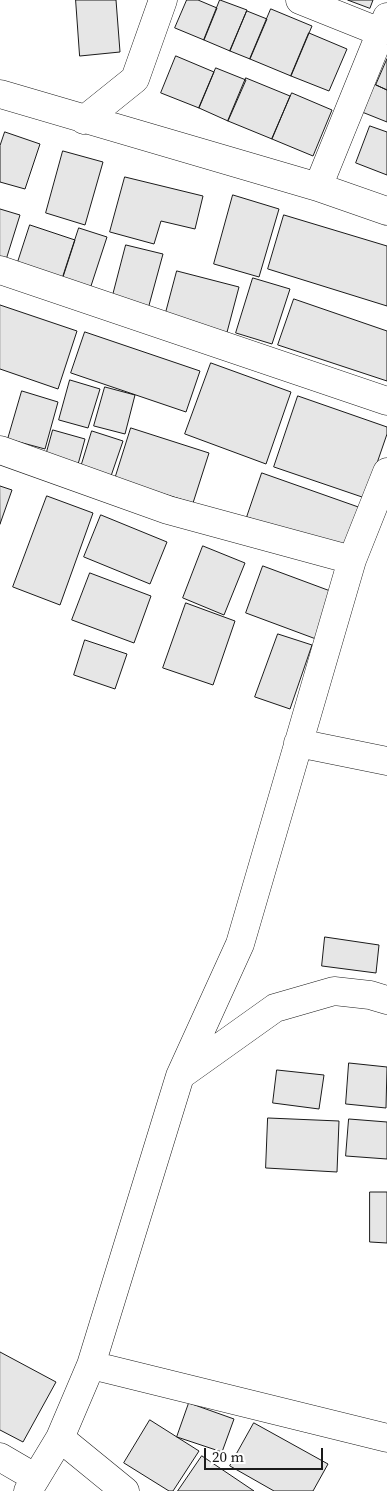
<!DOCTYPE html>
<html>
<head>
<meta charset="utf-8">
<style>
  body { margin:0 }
  #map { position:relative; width:387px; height:1491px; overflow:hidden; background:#fff; font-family:"Source Serif 4",serif }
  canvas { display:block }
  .scale { position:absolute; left:204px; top:1448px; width:119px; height:22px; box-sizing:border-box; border:2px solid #1a1a1a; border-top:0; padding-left:6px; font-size:15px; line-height:18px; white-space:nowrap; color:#1a1a1a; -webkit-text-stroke:4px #fff; paint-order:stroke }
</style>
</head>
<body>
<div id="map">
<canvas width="387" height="1491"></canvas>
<div class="scale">20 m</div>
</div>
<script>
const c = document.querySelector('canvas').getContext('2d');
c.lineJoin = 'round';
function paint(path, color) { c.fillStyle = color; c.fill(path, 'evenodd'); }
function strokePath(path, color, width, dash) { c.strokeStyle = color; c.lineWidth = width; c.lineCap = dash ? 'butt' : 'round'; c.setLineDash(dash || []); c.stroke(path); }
const building = new Path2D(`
  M 76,0 L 116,0 L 120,52 L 80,56 Z
  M 187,0 L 198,0 L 217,8 L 204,40 L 175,28 Z
  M 220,0 L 247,10 L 230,51 L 204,40 Z
  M 348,0 L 373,0 L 370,8 Z
  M 271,9 L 312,26 L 291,76 L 250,59 Z
  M 247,11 L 267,19 L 250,59 L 230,51 Z
  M 309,33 L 347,49 L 329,91 L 291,76 Z
  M 176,56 L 214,72 L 199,108 L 161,93 Z
  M 387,59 L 387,90 L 376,85 Z
  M 216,68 L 246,80 L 228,121 L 199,108 Z
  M 246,78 L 290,96 L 272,139 L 228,121 Z
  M 374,84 L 387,90 L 387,122 L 362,112 Z
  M 292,93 L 332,110 L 313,156 L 272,139 Z
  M 370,126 L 387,132 L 387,175 L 356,163 Z
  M 5,132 L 40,144 L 25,189 L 0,182 L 0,146 Z
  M 63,151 L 103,162 L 85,225 L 46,213 Z
  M 125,177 L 203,196 L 195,229 L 161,221 L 154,244 L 110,232 Z
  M 233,195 L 279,209 L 259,277 L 214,264 Z
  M 0,209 L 20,215 L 5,263 L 0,261 Z
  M 284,215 L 387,246 L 387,306 L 268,269 Z
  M 30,225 L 75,240 L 62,280 L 17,265 Z
  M 79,228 L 107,237 L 90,289 L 62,280 Z
  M 126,245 L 163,254 L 148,309 L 112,299 Z
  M 177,271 L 239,287 L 226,336 L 164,320 Z
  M 253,278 L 290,289 L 272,344 L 236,333 Z
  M 294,299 L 387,331 L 387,381 L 278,345 Z
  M 0,305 L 77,331 L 58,389 L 0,369 Z
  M 85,332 L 200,371 L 186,412 L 71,373 Z
  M 211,363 L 291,392 L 266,464 L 185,434 Z
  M 70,380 L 100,389 L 88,428 L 59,420 Z
  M 105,387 L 135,395 L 125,434 L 94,426 Z
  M 22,391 L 58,402 L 45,449 L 8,439 Z
  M 298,396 L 387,427 L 387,434 L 365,498 L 274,467 Z
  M 131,428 L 209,453 L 193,503 L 115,479 Z
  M 53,430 L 85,439 L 77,468 L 45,459 Z
  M 92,431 L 123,441 L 111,476 L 81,467 Z
  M 262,473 L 364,509 L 349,553 L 247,517 Z
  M 0,486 L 12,490 L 0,524 Z
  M 47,496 L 93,513 L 60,605 L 13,587 Z
  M 101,515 L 167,542 L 150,584 L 84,557 Z
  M 203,546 L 245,563 L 224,615 L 183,598 Z
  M 263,566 L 333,592 L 316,639 L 246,613 Z
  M 90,573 L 151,596 L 134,643 L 72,620 Z
  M 186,603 L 235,621 L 213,685 L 163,668 Z
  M 278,634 L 312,645 L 290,709 L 255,697 Z
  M 85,640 L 127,654 L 115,689 L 74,675 Z
  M 325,937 L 379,945 L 376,973 L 322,966 Z
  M 349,1063 L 387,1067 L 386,1108 L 346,1104 Z
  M 277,1070 L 324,1075 L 319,1109 L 273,1103 Z
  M 268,1118 L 339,1121 L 337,1172 L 266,1168 Z
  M 349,1119 L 387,1122 L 387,1159 L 346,1156 Z
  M 370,1192 L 387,1192 L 387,1243 L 370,1242 Z
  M 0,1352 L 56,1382 L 23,1442 L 0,1430 Z
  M 189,1403 L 234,1419 L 222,1452 L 177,1437 Z
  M 150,1420 L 199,1451 L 173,1491 L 169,1491 L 124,1463 Z
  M 254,1423 L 328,1464 L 313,1491 L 274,1491 L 230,1466 Z
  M 202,1456 L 254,1491 L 178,1491 Z`);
const minor = new Path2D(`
  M 300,0 L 380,32
  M 0,94 L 318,187 L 387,211
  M 84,120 L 135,79 L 163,0
  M 318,187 L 387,17
  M 0,270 L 387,401
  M 0,450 L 168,510 L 352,560
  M 298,743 L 387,761
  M 181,1075 L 275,1008 L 334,991 L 370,995 L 387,1000
  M 91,1365 L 387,1438
  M 0,1457 L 36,1478
  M 28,1491 L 60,1438
  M 125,1491 L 60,1438 L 91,1365 L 180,1076 L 240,944 L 352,560 L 387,472`);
paint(building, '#e6e6e6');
strokePath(building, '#1a1a1a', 1);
strokePath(minor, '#1a1a1a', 29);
strokePath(minor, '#fff', 28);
</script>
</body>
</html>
